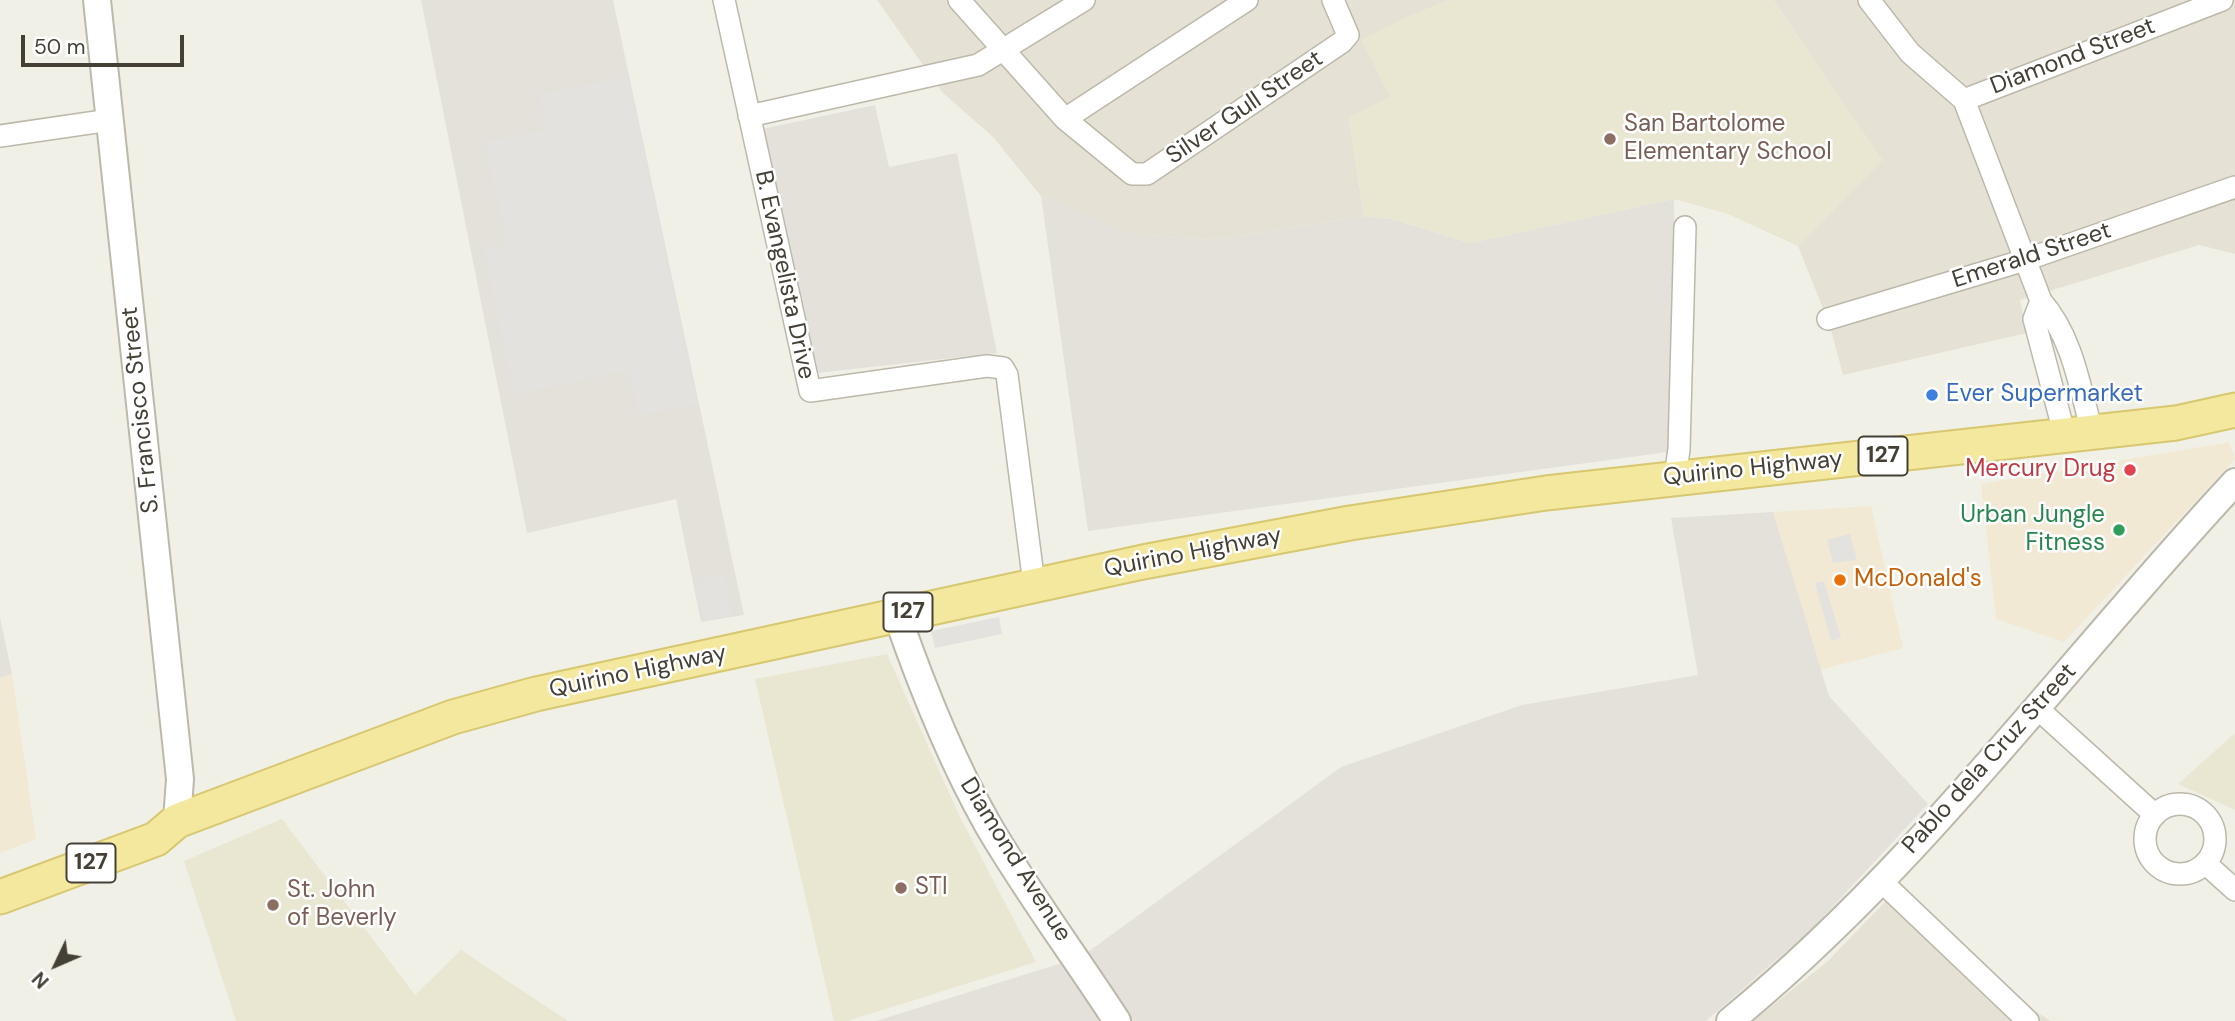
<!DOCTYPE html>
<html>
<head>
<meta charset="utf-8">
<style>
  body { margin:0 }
  #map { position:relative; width:2235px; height:1021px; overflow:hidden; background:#f1f0e7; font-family:"DM Sans",sans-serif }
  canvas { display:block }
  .north { position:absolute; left:21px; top:930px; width:70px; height:70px; -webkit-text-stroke:5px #fff; paint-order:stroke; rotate:226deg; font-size:19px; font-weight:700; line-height:28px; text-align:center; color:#444036 }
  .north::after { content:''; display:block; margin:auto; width:24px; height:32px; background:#444036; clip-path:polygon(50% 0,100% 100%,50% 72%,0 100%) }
  .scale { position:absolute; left:21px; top:35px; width:163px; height:32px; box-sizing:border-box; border:4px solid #444036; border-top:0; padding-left:9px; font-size:21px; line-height:24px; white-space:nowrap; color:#444036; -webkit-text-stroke:5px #fff; paint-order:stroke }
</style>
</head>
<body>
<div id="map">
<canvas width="2235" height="1021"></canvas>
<div class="north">N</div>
<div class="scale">50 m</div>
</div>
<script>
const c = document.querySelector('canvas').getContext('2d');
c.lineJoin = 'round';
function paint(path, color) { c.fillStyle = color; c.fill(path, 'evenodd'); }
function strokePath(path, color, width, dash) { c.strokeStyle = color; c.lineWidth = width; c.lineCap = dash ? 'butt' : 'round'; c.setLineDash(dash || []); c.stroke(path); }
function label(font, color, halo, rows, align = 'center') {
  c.font = font + ' "DM Sans",sans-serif'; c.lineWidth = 5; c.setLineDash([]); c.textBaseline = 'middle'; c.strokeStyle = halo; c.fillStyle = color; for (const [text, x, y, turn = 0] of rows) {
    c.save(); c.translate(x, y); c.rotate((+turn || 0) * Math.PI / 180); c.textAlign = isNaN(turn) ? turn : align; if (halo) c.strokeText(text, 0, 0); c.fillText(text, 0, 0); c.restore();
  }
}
const residential = new Path2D(`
  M 877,0 L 1449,0 L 1403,19 L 1391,97 L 1349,118 L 1364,216 L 1216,240 L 1134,235 L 1041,196 L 993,137 L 942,92 Z
  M 1773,0 L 2235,0 L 2235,254 L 2199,245 L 2020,300 L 2027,333 L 1843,375 L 1830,326 L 1798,246 L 1882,160 Z
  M 1902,884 L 2017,1000 L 2051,1021 L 1753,1021 L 1828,961 Z`);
const commercial = new Path2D(`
  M 2229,442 L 2235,459 L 2064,642 L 1996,619 L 1981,484 Z
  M 1871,506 L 1903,648 L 1820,670 L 1773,512 Z
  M 12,674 L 36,839 L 0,853 L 0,678 Z`);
const industrial = new Path2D(`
  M 421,0 L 613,0 L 744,615 L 701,622 L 676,499 L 527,533 Z
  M 875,105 L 889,167 L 957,153 L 997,353 L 817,373 L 762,129 Z
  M 1041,196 L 1135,235 L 1216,240 L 1364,216 L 1392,219 L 1470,243 L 1674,199 L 1675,451 L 1088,531 Z
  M 1773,512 L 1829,696 L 1928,804 L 1813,928 L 1706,1021 L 1132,1021 L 1088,952 L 1341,767 L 1522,705 L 1698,675 L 1671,518 Z
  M 0,617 L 12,674 L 0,678 Z
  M 1065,962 L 1105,1021 L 876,1021 Z`);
const education = new Path2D(`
  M 1449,0 L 1773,0 L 1882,160 L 1798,246 L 1728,214 L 1674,199 L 1470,243 L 1392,219 L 1364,216 L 1349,117 L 1390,97 L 1361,40 L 1403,19 Z
  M 887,654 L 959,815 L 1036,962 L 847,1021 L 834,1021 L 755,679 Z
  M 2235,733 L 2235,810 L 2178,784 Z
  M 282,819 L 415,995 L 461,950 L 568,1021 L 236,1021 L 184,861 Z`);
const parking = new Path2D(`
  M 628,77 L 697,404 L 639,415 L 629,370 L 514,394 L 484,249 L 507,244 L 485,142 L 546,130 L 539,95 Z
  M 1850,534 L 1857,560 L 1833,563 L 1827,540 Z
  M 724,575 L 732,615 L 704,621 L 696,580 Z
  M 1824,581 L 1841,638 L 1831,641 L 1815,583 Z
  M 999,617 L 1002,634 L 935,648 L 931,631 Z`);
const minor = new Path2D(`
  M 724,0 L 810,391 L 987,366 L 1003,368 L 1007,375 L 1034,584
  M 959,0 L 1065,119 L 1132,174 L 1147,174 L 1342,42 L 1348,35 L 1333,0
  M 1869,0 L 1910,53 L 1964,100 L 2041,301 C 2072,336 2080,387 2092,432
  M 1964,100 L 2222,0
  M 749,116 L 978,65 L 1084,0
  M 1065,119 L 1247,0
  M 0,136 L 110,120
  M 2041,301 L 2034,319 L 2065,436
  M 1828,319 L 2025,260 L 2235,187
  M 1675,478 L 1679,449 L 1685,227
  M 2037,708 L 2155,815
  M2145 839a35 35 0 1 1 70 0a35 35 0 1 1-70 0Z
  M 2205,863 L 2235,890
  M 1881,881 L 2028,1021`);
const tertiary = new Path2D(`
  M 97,0 L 180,779 L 177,821
  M 897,615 C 922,687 950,758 988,825 C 1027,892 1075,956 1117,1021
  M 1730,1021 C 1921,865 2067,662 2235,482`);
const primary = new Path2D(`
  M 0,897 L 156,839 L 177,821 L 453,717 L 536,694 L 1143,562 L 1350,523 L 1546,493 L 2176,423 L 2235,410`);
const markers = [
  [1610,139,7,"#8d6e63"],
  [1932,395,7,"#3f7fe0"],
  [2130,470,7,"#e0444e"],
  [2119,530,7,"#2e9e5b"],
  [1840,580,7,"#e8710a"],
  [901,888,7,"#8d6e63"],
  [273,905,7,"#8d6e63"]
];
const shields = [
  [1883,456,49],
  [908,612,49],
  [91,863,49]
];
const shieldNames = [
  ["127",1883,456],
  ["127",908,612],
  ["127",91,863]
];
const streetNames = [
  ["Diamond Street",2073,57,-21],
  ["Silver Gull Street",1245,108,-34],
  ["Emerald Street",2032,256,-18],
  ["B. Evangelista Drive",784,275,78],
  ["S. Francisco Street",141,410,-96],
  ["Quirino Highway",1753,469,-6],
  ["Quirino Highway",1193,553,-11],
  ["Quirino Highway",638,672,-12],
  ["Pablo dela Cruz Street",1990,759,-48],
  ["Diamond Avenue",1015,860,58]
];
const educationNames = [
  ["San Bartolome",1624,125],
  ["Elementary School",1624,153],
  ["STI",915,888],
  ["St. John",287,891],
  ["of Beverly",287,919]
];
const shopNames = [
  ["Ever Supermarket",1946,395]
];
const healthNames = [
  ["Mercury Drug",2116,470]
];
const leisureNames = [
  ["Urban Jungle",2105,516],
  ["Fitness",2105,544]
];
const foodNames = [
  ["McDonald's",1854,580]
];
paint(residential, '#e5e2d5');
paint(commercial, '#f1e9d4');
paint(industrial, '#e4e1db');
paint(education, '#e9e6d2');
paint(parking, '#e3e2de');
strokePath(minor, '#bcb8aa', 24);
strokePath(tertiary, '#bcb8aa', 30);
strokePath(primary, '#d7c76f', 37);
strokePath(minor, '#fff', 21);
strokePath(tertiary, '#fff', 26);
strokePath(primary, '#f4e79e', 33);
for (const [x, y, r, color] of markers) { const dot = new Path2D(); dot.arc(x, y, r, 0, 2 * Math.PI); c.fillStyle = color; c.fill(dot); strokePath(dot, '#fff', 2.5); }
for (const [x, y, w] of shields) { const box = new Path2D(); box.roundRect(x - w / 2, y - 19.5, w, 39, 5); c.fillStyle = '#fff'; c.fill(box); strokePath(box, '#444036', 2); }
label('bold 23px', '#444036', null, shieldNames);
label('24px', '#444036', '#fff', streetNames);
label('24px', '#785e54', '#fff', educationNames, 'left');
label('24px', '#366cbe', '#fff', shopNames, 'left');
label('24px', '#be3a42', '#fff', healthNames, 'right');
label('24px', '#27864d', '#fff', leisureNames, 'right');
label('24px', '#c56008', '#fff', foodNames, 'left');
</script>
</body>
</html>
